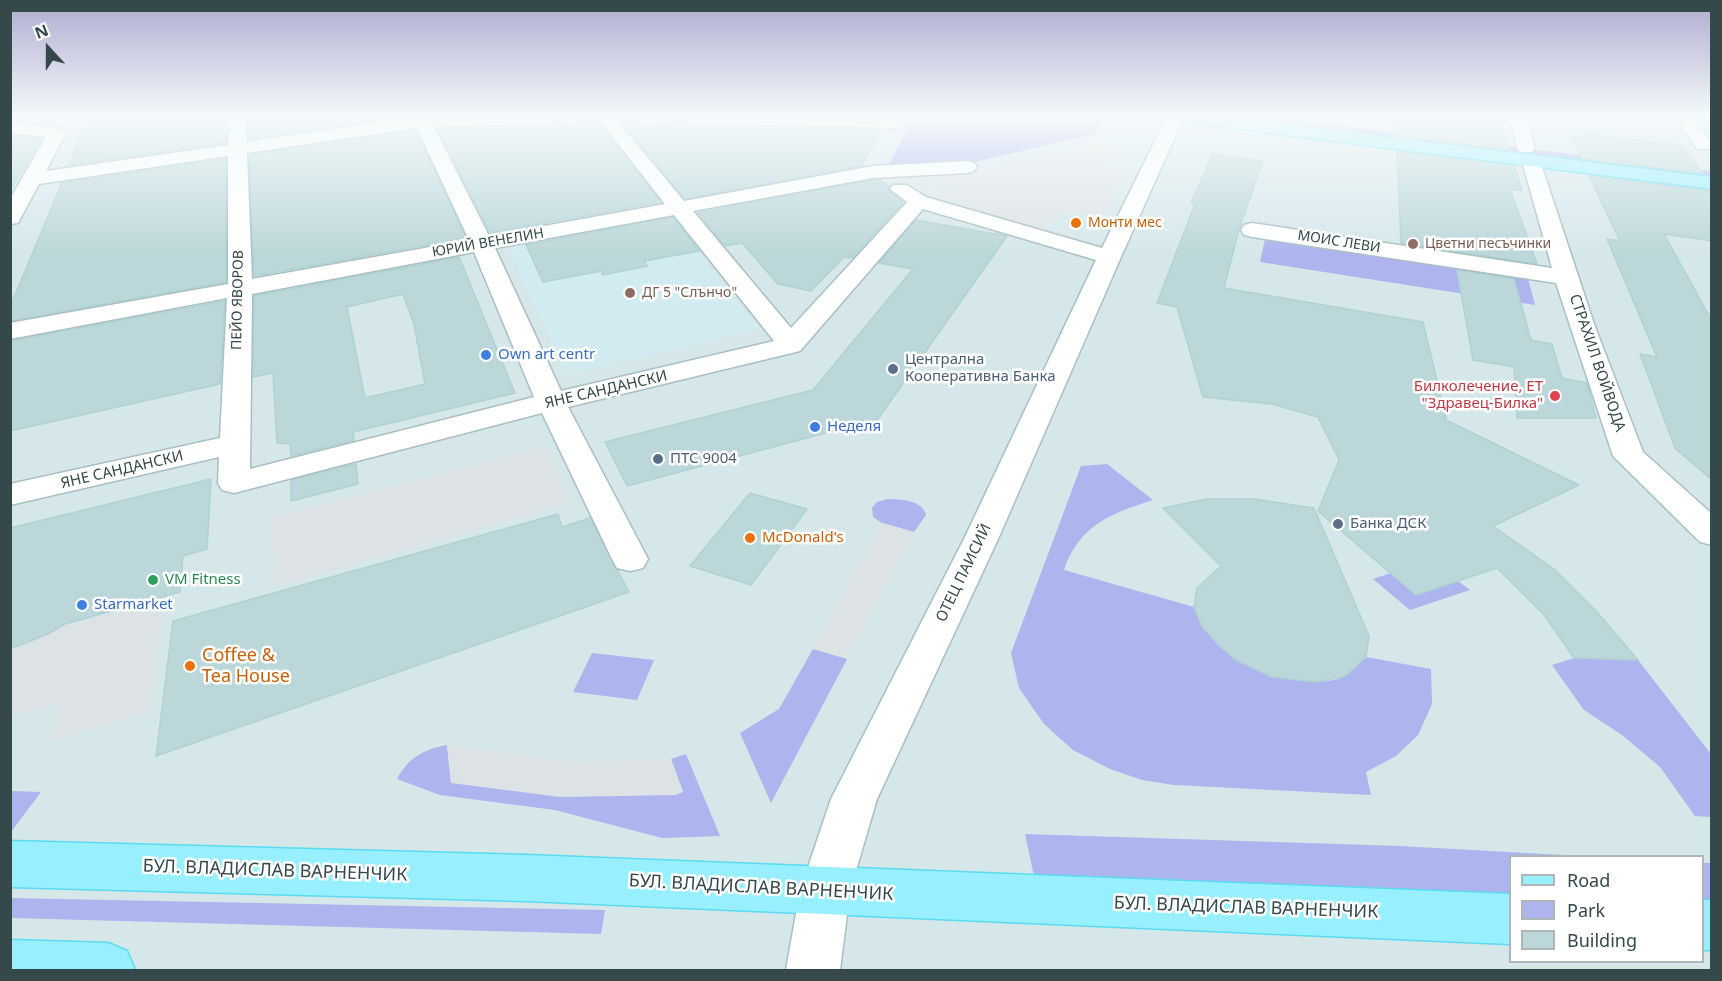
<!DOCTYPE html>
<html>
<head>
<meta charset="utf-8">
<style>
  body { margin:0 }
  #map { position:relative; width:1722px; height:981px; overflow:hidden; background:#e8f4f6; font-family:"Noto Sans",sans-serif }
  canvas { display:block }
  .frame { position:absolute; inset:0; border:12px solid #36494a; pointer-events:none }
  .legend { position:absolute; left:1509px; top:855px; width:195px; height:108px; box-sizing:border-box; background:#fff; border:2px solid #afb6b7; margin:0; padding:8px 10px; list-style:none; font-size:18px; color:#36494a }
  .legend li { display:flex; align-items:center; gap:12px; height:30px }
  .legend b { width:30px; border:2px solid #afb6b7 }
  .north { position:absolute; left:18px; top:18px; width:60px; height:60px; -webkit-text-stroke:4px #fff; paint-order:stroke; rotate:339deg; font-size:16px; font-weight:700; line-height:24px; text-align:center; color:#36494a }
  .north::after { content:''; display:block; margin:auto; width:21px; height:27px; background:#36494a; clip-path:polygon(50% 0,100% 100%,50% 72%,0 100%) }
</style>
</head>
<body>
<div id="map">
<canvas width="1722" height="981"></canvas>
<div class="frame"></div>
<ul class="legend">
<li><b style="height:8px;background:#98efff"></b>Road</li>
<li><b style="height:16px;background:#adb4ee"></b>Park</li>
<li><b style="height:16px;background:#bcd7d9"></b>Building</li>
</ul>
<div class="north">N</div>
</div>
<script>
const c = document.querySelector('canvas').getContext('2d');
c.lineJoin = 'round';
function paint(path, color) { c.fillStyle = color; c.fill(path, 'evenodd'); }
function strokePath(path, color, width, dash) { c.strokeStyle = color; c.lineWidth = width; c.lineCap = dash ? 'butt' : 'round'; c.setLineDash(dash || []); c.stroke(path); }
function label(font, color, halo, rows, align = 'center') {
  c.font = font + ' "Noto Sans",sans-serif'; c.lineWidth = 5; c.setLineDash([]); c.textBaseline = 'middle'; c.strokeStyle = halo; c.fillStyle = color; for (const [text, x, y, turn = 0] of rows) {
    c.save(); c.translate(x, y); c.rotate((+turn || 0) * Math.PI / 180); c.textAlign = isNaN(turn) ? turn : align; if (halo) c.strokeText(text, 0, 0); c.fillText(text, 0, 0); c.restore();
  }
}
const residential = new Path2D(`
  M 10,117 L 1711,117 L 1711,970 L 11,970 ZM 1510,856 L 1702,856 L 1702,962 L 1510,962 Z`);
const education = new Path2D(`
  M 671,218 L 760,329 L 566,374 L 508,248 Z`);
const green = new Path2D(`
  M 913,117 L 1104,117 L 1095,134 L 970,163 L 888,167 Z
  M 1207,117 L 1269,117 L 1711,171 L 1711,183 L 1206,120 Z
  M 1265,239 L 1528,279 L 1535,305 L 1260,262 Z
  M 1107,464 L 1153,500 C 1112,513 1079,525 1064,570 L 1194,607 C 1211,653 1251,674 1299,680 C 1313,682 1332,683 1345,676 C 1352,672 1360,663 1366,657 L 1431,669 L 1432,704 L 1418,735 L 1396,756 L 1366,772 L 1371,795 L 1174,785 L 1142,780 L 1110,769 L 1073,750 L 1044,724 L 1019,688 L 1011,653 L 1081,466 Z
  M 887,499 C 900,499 923,500 926,515 L 914,532 L 882,523 L 873,517 L 872,508 L 877,502 Z
  M 1391,573 L 1458,581 L 1470,590 L 1410,610 L 1373,579 Z
  M 813,649 L 847,659 L 771,803 L 740,733 L 779,709 Z
  M 592,653 L 654,660 L 637,700 L 573,692 Z
  M 1574,658 L 1638,660 L 1711,754 L 1711,817 L 1695,816 L 1660,767 L 1622,735 L 1584,710 L 1552,665 Z
  M 447,745 L 451,783 L 683,792 L 671,759 L 686,754 L 720,836 L 662,838 L 555,810 L 440,795 L 397,779 C 408,758 424,749 447,745 Z
  M 11,791 L 41,792 L 11,832 L 10,791 Z
  M 1025,834 L 1400,846 L 1581,856 L 1510,856 L 1510,903 L 1035,881 Z
  M 1702,863 L 1711,863 L 1711,909 L 1703,909 Z
  M 11,898 L 605,910 L 601,934 L 11,918 Z`);
const parking = new Path2D(`
  M 1092,142 L 1116,146 L 1101,166 L 1126,170 L 1103,215 L 1065,211 L 1041,230 L 932,195 L 949,187 L 929,180 L 937,172 L 973,170 Z
  M 651,196 L 659,207 L 544,228 L 538,216 Z
  M 546,446 L 569,503 L 274,587 L 271,518 Z
  M 882,523 L 914,532 L 848,657 L 813,649 Z
  M 164,599 L 150,712 L 50,741 L 59,703 L 11,717 L 11,640 Z
  M 447,745 L 571,762 L 671,759 L 683,792 L 675,795 L 560,797 L 451,783 Z`);
const building = new Path2D(`
  M 10,117 L 55,117 L 50,125 L 10,121 Z
  M 89,117 L 227,117 L 226,143 L 69,165 Z
  M 247,117 L 307,117 L 307,123 L 352,117 L 399,117 L 249,139 Z
  M 620,117 L 636,117 L 639,122 L 647,124 L 882,130 L 861,166 L 685,199 L 620,120 Z
  M 1395,117 L 1470,117 L 1500,120 L 1509,150 L 1396,136 Z
  M 584,121 L 597,121 L 661,202 L 490,233 L 438,129 L 576,124 Z
  M 416,130 L 466,238 L 254,276 L 249,155 Z
  M 1569,132 L 1682,145 L 1703,174 L 1582,159 Z
  M 10,135 L 42,139 L 10,191 Z
  M 1397,151 L 1514,166 L 1522,191 L 1510,189 L 1537,264 L 1401,243 Z
  M 1213,154 L 1263,161 L 1239,229 L 1224,288 L 1423,322 L 1446,418 L 1442,418 L 1579,485 L 1493,526 L 1554,569 L 1596,611 L 1638,660 L 1574,658 L 1545,616 L 1497,568 L 1416,595 L 1318,511 L 1339,460 L 1318,417 L 1272,404 L 1203,397 L 1177,307 L 1157,303 L 1195,204 L 1191,203 Z
  M 226,159 L 226,282 L 10,321 L 10,307 L 62,183 Z
  M 1589,176 L 1712,191 L 1712,241 L 1664,234 L 1712,321 L 1712,480 L 1675,448 L 1640,354 L 1657,357 L 1607,239 L 1620,241 Z
  M 873,180 L 880,180 L 889,186 L 889,191 L 903,202 L 852,258 L 844,257 L 811,291 L 778,284 L 742,243 L 725,246 L 697,213 Z
  M 673,217 L 699,251 L 644,261 L 647,266 L 603,275 L 601,271 L 543,282 L 526,245 Z
  M 916,220 L 1007,236 L 878,419 L 627,486 L 605,442 L 813,390 L 913,269 L 879,263 Z
  M 459,257 L 515,393 L 353,432 L 354,440 L 291,456 L 290,444 L 277,443 L 273,373 L 253,377 L 254,296 ZM 403,294 L 414,324 L 425,384 L 365,398 L 347,307 Z
  M 1457,270 L 1514,279 L 1531,340 L 1552,344 L 1562,378 L 1587,383 L 1596,418 L 1517,418 L 1514,367 L 1473,360 Z
  M 225,301 L 220,384 L 10,431 L 10,341 Z
  M 356,464 L 358,484 L 291,501 L 291,480 Z
  M 211,479 L 207,549 L 183,556 L 180,592 L 65,624 L 48,634 L 10,649 L 10,528 Z
  M 750,493 L 807,509 L 751,585 L 690,566 Z
  M 1207,499 L 1254,499 L 1314,508 L 1369,636 L 1366,657 L 1345,676 L 1316,682 L 1272,677 L 1234,659 L 1202,627 L 1194,607 L 1197,588 L 1221,566 L 1163,508 Z
  M 558,514 L 562,527 L 590,518 L 629,592 L 156,756 L 173,621 Z`);
const minor = new Path2D(`
  M 229,117 L 245,117 L 247,142 L 412,117 L 584,117 L 582,121 L 576,122 L 434,127 L 489,236 L 665,204 L 597,117 L 614,117 L 684,201 L 873,166 L 967,161 L 974,163 L 977,167 L 974,171 L 967,173 L 873,178 L 693,211 L 791,328 L 907,202 L 890,189 L 893,185 L 907,185 L 926,197 L 1102,248 L 1167,117 L 1184,117 L 1121,257 L 999,537 L 877,799 L 850,891 L 840,970 L 786,970 L 800,891 L 831,799 L 965,537 L 1096,260 L 923,209 L 800,351 L 568,407 L 648,559 L 643,568 L 630,571 L 617,568 L 612,559 L 542,413 L 234,493 L 222,490 L 218,483 L 219,457 L 10,505 L 10,484 L 220,438 L 227,298 L 10,339 L 10,323 L 228,284 L 228,156 L 39,184 L 18,223 L 10,224 L 10,199 L 46,137 L 10,133 L 10,123 L 63,129 L 66,133 L 46,171 L 228,145 ZM 417,128 L 469,240 L 252,279 L 247,153 ZM 674,215 L 774,341 L 561,391 L 495,248 ZM 474,252 L 534,397 L 250,469 L 252,294 Z
  M 638,117 L 898,118 L 904,119 L 907,123 L 904,127 L 898,128 L 647,122 L 641,121 Z
  M 1509,117 L 1526,117 L 1535,148 L 1532,152 L 1520,152 L 1517,148 Z
  M 1675,117 L 1692,117 L 1712,144 L 1709,149 L 1697,149 Z
  M 1531,155 L 1538,157 L 1540,161 L 1594,324 L 1643,452 L 1712,514 L 1712,545 L 1700,542 L 1613,456 L 1556,283 L 1252,237 L 1244,235 L 1241,230 L 1244,225 L 1252,223 L 1552,268 L 1522,161 L 1524,157 Z`);
const major = new Path2D(`
  M 1174,117 L 1221,117 L 1712,177 L 1712,189 L 1182,122 L 1176,121 Z
  M 10,841 L 527,855 L 1510,894 L 1510,944 L 527,901 L 10,887 Z
  M 1702,900 L 1712,900 L 1712,950 L 1702,950 Z
  M 10,940 L 108,943 L 127,951 L 135,970 L 10,970 Z`);
const markers = [
  [1076,223,6,"#e8710a"],
  [1413,244,6,"#8d6e63"],
  [630,293,6,"#8d6e63"],
  [486,355,6,"#3f7fe0"],
  [893,369,6,"#5c6f8a"],
  [1555,396,6,"#e0444e"],
  [815,427,6,"#3f7fe0"],
  [658,459,6,"#5c6f8a"],
  [1338,524,6,"#5c6f8a"],
  [750,538,6,"#e8710a"],
  [153,580,6,"#2e9e5b"],
  [82,605,6,"#3f7fe0"],
  [190,666,6,"#e8710a"]
];
const farFoodnames = [
  ["Монти мес",1088,223]
];
const farStreetnames = [
  ["МОИС ЛЕВИ",1339,242,9],
  ["ЮРИЙ ВЕНЕЛИН",488,243,-10],
  ["ПЕЙО ЯВОРОВ",238,300,-89]
];
const farEducationnames = [
  ["Цветни песъчинки",1425,244],
  ["ДГ 5 \"Слънчо\"",642,293]
];
const shopNames = [
  ["Own art centr",498,355],
  ["Неделя",827,427],
  ["Starmarket",94,605]
];
const serviceNames = [
  ["Централна",905,360],
  ["Кооперативна Банка",905,377],
  ["ПТС 9004",670,459],
  ["Банка ДСК",1350,524]
];
const streetNames = [
  ["СТРАХИЛ ВОЙВОДА",1597,363,71],
  ["ЯНЕ САНДАНСКИ",606,390,-13],
  ["ЯНЕ САНДАНСКИ",122,470,-13],
  ["ОТЕЦ ПАИСИЙ",964,573,-64]
];
const healthNames = [
  ["Билколечение, ЕТ",1543,387],
  ["\"Здравец-Билка\"",1543,404]
];
const foodNames = [
  ["McDonald's",762,538]
];
const leisureNames = [
  ["VM Fitness",165,580]
];
const nearFoodnames = [
  ["Coffee &",202,656],
  ["Tea House",202,677]
];
const nearStreetnames = [
  ["БУЛ. ВЛАДИСЛАВ ВАРНЕНЧИК",275,871,2],
  ["БУЛ. ВЛАДИСЛАВ ВАРНЕНЧИК",761,888,3],
  ["БУЛ. ВЛАДИСЛАВ ВАРНЕНЧИК",1246,908,2]
];
paint(residential, '#d6e7ea');
paint(education, '#d1ebf0');
paint(green, '#adb4ee');
paint(parking, '#dde3e4');
paint(building, '#bcd7d9');
strokePath(building, '#afd2d4', 1.5);
strokePath(minor, '#a9bfc2', 3);
strokePath(major, '#5bdbf0', 3);
paint(minor, '#fff');
paint(major, '#98efff');
const sky = c.createLinearGradient(0, 0, 0, 254);
sky.addColorStop(0, '#aeacd0');
sky.addColorStop(0.46, '#f5fafb');
sky.addColorStop(1, '#f5fafb00');
c.fillStyle = sky;
c.fillRect(0, 0, 1722, 254);
for (const [x, y, r, color] of markers) { const dot = new Path2D(); dot.arc(x, y, r, 0, 2 * Math.PI); c.fillStyle = color; c.fill(dot); strokePath(dot, '#fff', 2); }
label('14px', '#c56008', '#fff', farFoodnames, 'left');
label('14px', '#36494a', '#fff', farStreetnames);
label('14px', '#785e54', '#fff', farEducationnames, 'left');
label('15px', '#366cbe', '#fff', shopNames, 'left');
label('15px', '#4e5e75', '#fff', serviceNames, 'left');
label('15px', '#36494a', '#fff', streetNames);
label('15px', '#be3a42', '#fff', healthNames, 'right');
label('15px', '#c56008', '#fff', foodNames, 'left');
label('15px', '#27864d', '#fff', leisureNames, 'left');
label('18px', '#c56008', '#fff', nearFoodnames, 'left');
label('18px', '#36494a', '#fff', nearStreetnames);
</script>
</body>
</html>
